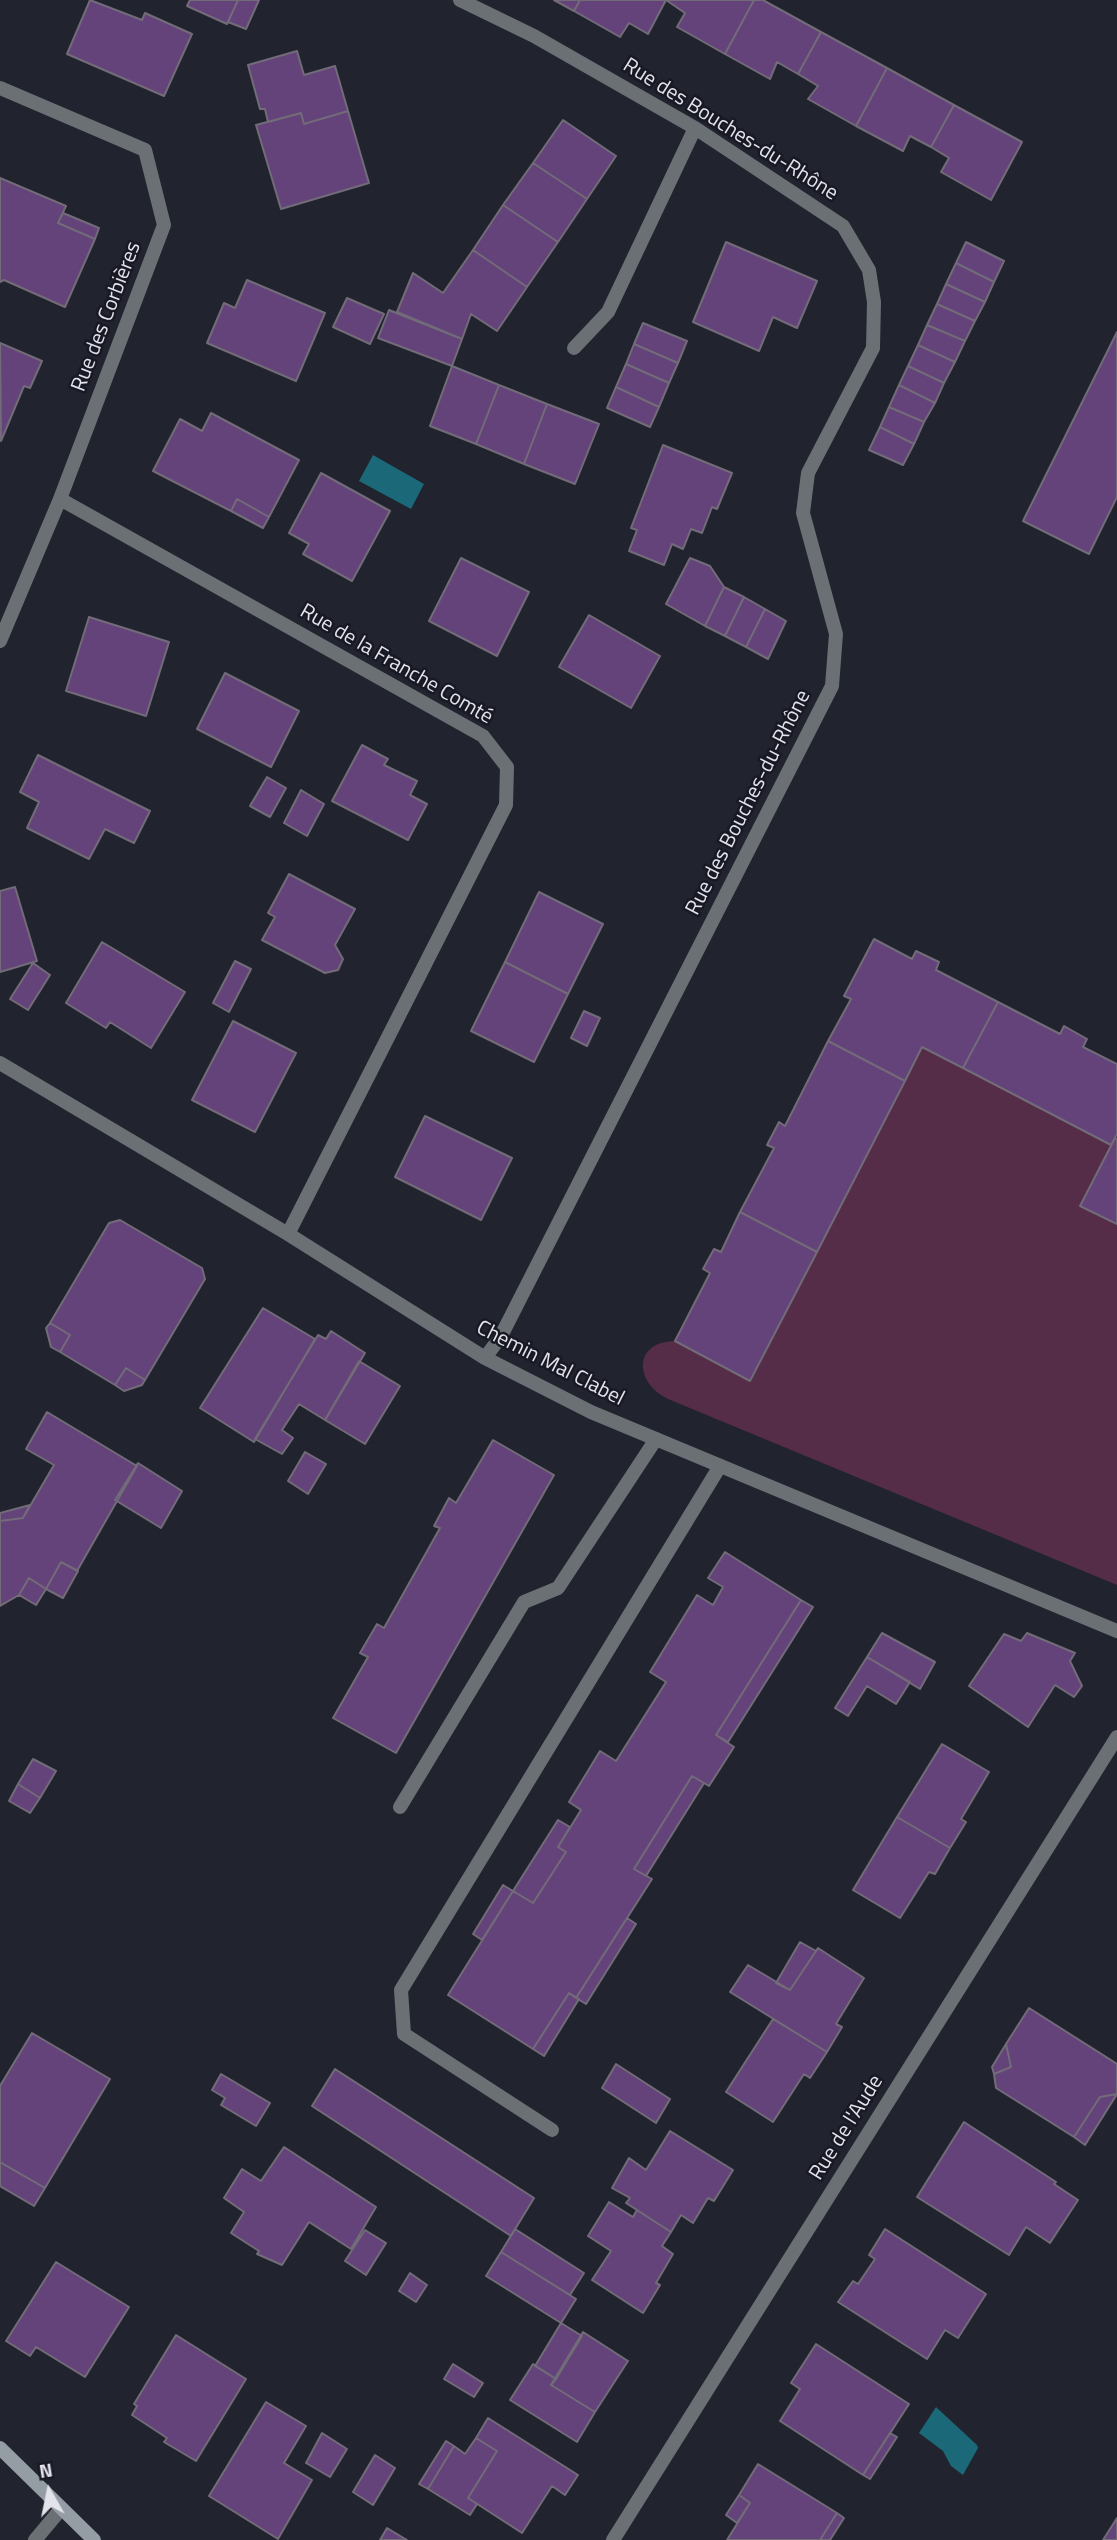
<!DOCTYPE html>
<html>
<head>
<meta charset="utf-8">
<style>
  body { margin:0 }
  #map { position:relative; width:1117px; height:2540px; overflow:hidden; background:#21232e; font-family:"Titillium Web",sans-serif }
  canvas { display:block }
  .north { position:absolute; left:14px; top:2456px; width:70px; height:70px; -webkit-text-stroke:5px #181924; paint-order:stroke; rotate:351deg; font-size:19px; font-weight:700; line-height:28px; text-align:center; color:#e2e3eb }
  .north::after { content:''; display:block; margin:auto; width:24px; height:32px; background:#e2e3eb; clip-path:polygon(50% 0,100% 100%,50% 72%,0 100%) }
</style>
</head>
<body>
<div id="map">
<canvas width="1117" height="2540"></canvas>
<div class="north">N</div>
</div>
<script>
const c = document.querySelector('canvas').getContext('2d');
c.lineJoin = 'round';
function paint(path, color) { c.fillStyle = color; c.fill(path, 'evenodd'); }
function strokePath(path, color, width, dash) { c.strokeStyle = color; c.lineWidth = width; c.lineCap = dash ? 'butt' : 'round'; c.setLineDash(dash || []); c.stroke(path); }
function label(font, color, halo, rows, align = 'center') {
  c.font = font + ' "Titillium Web",sans-serif'; c.lineWidth = 5; c.setLineDash([]); c.textBaseline = 'middle'; c.strokeStyle = halo; c.fillStyle = color; for (const [text, x, y, turn = 0] of rows) {
    c.save(); c.translate(x, y); c.rotate((+turn || 0) * Math.PI / 180); c.textAlign = isNaN(turn) ? turn : align; if (halo) c.strokeText(text, 0, 0); c.fillText(text, 0, 0); c.restore();
  }
}
const green = new Path2D(`
  M 922,1047 L 1111,1145 L 1081,1205 L 1117,1224 L 1117,1585 L 668,1399 C 634,1382 633,1342 675,1341 L 751,1381 Z`);
const water = new Path2D(`
  M 373,455 L 424,484 L 411,509 L 359,481 Z
  M 936,2407 L 977,2445 L 978,2448 L 963,2475 L 951,2466 L 943,2451 L 919,2433 Z`);
const building = new Path2D(`
  M 90,0 L 142,20 L 145,13 L 192,34 L 164,96 L 67,54 Z
  M 190,0 L 238,0 L 227,24 L 187,6 Z
  M 238,0 L 259,0 L 246,29 L 228,22 Z
  M 554,0 L 580,0 L 574,11 Z
  M 580,0 L 666,0 L 648,34 L 629,23 L 620,37 L 574,11 Z
  M 666,0 L 754,0 L 725,54 L 677,27 L 685,13 Z
  M 754,0 L 763,0 L 821,32 L 798,74 L 777,62 L 770,79 L 725,54 Z
  M 821,32 L 887,68 L 856,126 L 808,99 L 818,86 L 798,74 Z
  M 297,51 L 304,75 L 335,66 L 348,111 L 304,124 L 301,113 L 268,122 L 265,109 L 260,109 L 248,65 Z
  M 887,68 L 954,105 L 931,147 L 910,136 L 903,151 L 856,126 Z
  M 954,105 L 1022,142 L 991,200 L 941,172 L 949,158 L 931,147 Z
  M 348,111 L 369,183 L 281,209 L 256,125 L 301,113 L 304,124 Z
  M 563,120 L 616,156 L 587,199 L 533,163 Z
  M 533,163 L 587,199 L 558,242 L 503,205 Z
  M 0,178 L 66,206 L 58,223 L 95,239 L 65,307 L 4,280 L 0,282 Z
  M 503,205 L 558,242 L 527,287 L 473,250 Z
  M 63,213 L 99,228 L 95,239 L 58,223 Z
  M 726,242 L 817,281 L 797,328 L 773,317 L 759,351 L 693,322 Z
  M 966,242 L 1004,261 L 994,282 L 956,263 Z
  M 473,250 L 527,287 L 497,331 L 471,314 L 462,339 L 397,312 L 413,273 L 443,293 Z
  M 956,263 L 994,282 L 985,302 L 946,284 Z
  M 247,280 L 325,313 L 296,381 L 207,343 L 224,303 L 235,308 Z
  M 946,284 L 985,302 L 975,321 L 937,304 Z
  M 347,298 L 384,314 L 370,344 L 333,327 Z
  M 937,304 L 975,321 L 965,341 L 927,325 Z
  M 389,310 L 462,339 L 452,366 L 378,338 Z
  M 643,323 L 687,341 L 678,363 L 634,344 Z
  M 927,325 L 965,341 L 955,362 L 918,345 Z
  M 1117,332 L 1117,497 L 1089,554 L 1023,521 Z
  M 0,343 L 42,361 L 30,388 L 24,386 L 1,441 Z
  M 634,344 L 678,363 L 669,383 L 626,364 Z
  M 918,345 L 955,362 L 944,383 L 908,366 Z
  M 626,364 L 669,383 L 659,407 L 616,387 Z
  M 452,366 L 499,385 L 476,444 L 430,426 Z
  M 908,366 L 944,383 L 935,403 L 899,385 Z
  M 499,385 L 547,404 L 524,464 L 476,444 Z
  M 899,385 L 935,403 L 924,422 L 889,407 Z
  M 616,387 L 659,407 L 650,427 L 607,408 Z
  M 547,404 L 599,424 L 575,484 L 524,464 Z
  M 889,407 L 924,422 L 914,444 L 880,427 Z
  M 211,413 L 299,460 L 269,517 L 237,499 L 231,511 L 153,471 L 180,419 L 202,431 Z
  M 880,427 L 914,444 L 903,465 L 869,450 Z
  M 663,445 L 732,473 L 717,509 L 712,507 L 702,533 L 691,529 L 683,549 L 672,544 L 664,565 L 629,551 L 637,530 L 631,528 Z
  M 321,473 L 390,511 L 352,581 L 303,554 L 309,544 L 289,533 Z
  M 237,499 L 269,517 L 263,528 L 231,511 Z
  M 461,558 L 529,592 L 497,656 L 429,621 Z
  M 690,558 L 710,566 L 724,587 L 705,626 L 666,604 Z
  M 724,587 L 744,597 L 725,636 L 705,626 Z
  M 744,597 L 765,609 L 746,647 L 725,636 Z
  M 765,609 L 786,621 L 768,659 L 746,647 Z
  M 589,615 L 660,656 L 631,708 L 559,667 Z
  M 89,617 L 169,642 L 146,716 L 66,691 Z
  M 225,673 L 299,711 L 271,767 L 197,729 Z
  M 362,745 L 388,759 L 384,765 L 417,781 L 410,795 L 427,804 L 408,840 L 332,801 Z
  M 38,755 L 150,811 L 134,843 L 105,829 L 89,859 L 27,828 L 39,802 L 20,792 Z
  M 267,777 L 286,788 L 270,817 L 250,806 Z
  M 301,790 L 324,804 L 307,836 L 284,823 Z
  M 289,874 L 355,909 L 335,945 L 343,959 L 338,970 L 325,973 L 262,940 L 275,917 L 268,913 Z
  M 15,887 L 37,961 L 0,972 L 0,891 Z
  M 539,892 L 603,924 L 568,994 L 505,962 Z
  M 874,939 L 912,959 L 916,951 L 939,962 L 936,970 L 998,1002 L 963,1068 L 922,1047 L 905,1081 L 828,1041 L 851,999 L 844,996 Z
  M 102,942 L 185,992 L 151,1048 L 110,1022 L 106,1028 L 66,1003 Z
  M 235,961 L 251,969 L 229,1012 L 213,1003 Z
  M 505,962 L 568,994 L 534,1062 L 471,1031 Z
  M 33,963 L 50,975 L 28,1010 L 10,999 Z
  M 998,1002 L 1060,1034 L 1064,1026 L 1087,1039 L 1083,1047 L 1117,1064 L 1117,1134 L 1111,1145 L 963,1068 Z
  M 584,1011 L 600,1018 L 587,1046 L 571,1038 Z
  M 233,1021 L 296,1053 L 255,1132 L 192,1100 Z
  M 828,1041 L 905,1081 L 817,1252 L 740,1212 L 774,1148 L 767,1145 L 779,1122 L 785,1126 Z
  M 425,1116 L 512,1158 L 481,1220 L 395,1177 Z
  M 1115,1138 L 1117,1139 L 1117,1224 L 1080,1206 Z
  M 740,1212 L 817,1252 L 750,1381 L 675,1341 L 710,1273 L 703,1269 L 714,1249 L 721,1252 Z
  M 120,1220 L 202,1268 L 205,1279 L 145,1380 L 126,1368 L 115,1385 L 60,1352 L 70,1335 L 50,1323 L 109,1223 Z
  M 263,1308 L 315,1339 L 254,1442 L 200,1408 Z
  M 50,1323 L 70,1335 L 60,1352 L 51,1347 L 46,1328 Z
  M 331,1331 L 365,1353 L 325,1420 L 299,1404 L 282,1430 L 293,1438 L 282,1454 L 255,1439 L 318,1335 L 326,1339 Z
  M 359,1361 L 400,1386 L 365,1444 L 325,1420 Z
  M 126,1368 L 145,1380 L 142,1385 L 124,1391 L 115,1385 Z
  M 47,1412 L 137,1466 L 77,1571 L 61,1562 L 46,1589 L 29,1578 L 19,1595 L 0,1606 L 0,1521 L 23,1518 L 54,1465 L 26,1449 Z
  M 493,1440 L 554,1475 L 396,1753 L 333,1718 L 368,1657 L 360,1653 L 377,1624 L 384,1628 L 440,1528 L 434,1526 L 449,1498 L 456,1503 Z
  M 305,1452 L 326,1464 L 308,1494 L 288,1481 Z
  M 138,1463 L 182,1491 L 161,1528 L 115,1500 Z
  M 30,1505 L 23,1518 L 0,1521 L 0,1513 Z
  M 725,1552 L 801,1600 L 716,1735 L 734,1747 L 709,1786 L 692,1776 L 634,1869 L 652,1879 L 576,1998 L 569,1993 L 533,2049 L 448,1995 L 513,1891 L 533,1903 L 566,1852 L 558,1847 L 581,1810 L 569,1802 L 600,1751 L 616,1761 L 666,1682 L 650,1672 L 697,1595 L 713,1605 L 723,1587 L 708,1578 Z
  M 61,1562 L 78,1571 L 63,1598 L 46,1589 Z
  M 29,1578 L 46,1589 L 36,1605 L 19,1595 Z
  M 801,1600 L 813,1607 L 728,1742 L 716,1735 Z
  M 882,1633 L 935,1662 L 920,1689 L 867,1657 Z
  M 1027,1633 L 1075,1653 L 1070,1661 L 1082,1686 L 1074,1697 L 1055,1685 L 1028,1727 L 969,1686 L 1004,1634 L 1021,1641 Z
  M 867,1657 L 910,1682 L 896,1704 L 867,1686 L 848,1716 L 835,1708 Z
  M 942,1744 L 989,1772 L 961,1819 L 966,1822 L 950,1848 L 897,1817 Z
  M 33,1759 L 56,1771 L 40,1798 L 18,1784 Z
  M 692,1776 L 704,1783 L 646,1876 L 634,1869 Z
  M 18,1784 L 40,1798 L 30,1813 L 9,1801 Z
  M 897,1817 L 950,1848 L 935,1874 L 929,1872 L 900,1918 L 853,1890 Z
  M 558,1820 L 570,1827 L 558,1847 L 566,1852 L 533,1903 L 513,1891 Z
  M 503,1885 L 513,1891 L 482,1940 L 473,1934 Z
  M 627,1918 L 636,1924 L 586,2004 L 576,1998 Z
  M 800,1942 L 816,1951 L 790,1990 L 776,1983 Z
  M 818,1948 L 864,1978 L 836,2024 L 842,2027 L 827,2052 L 730,1992 L 748,1965 L 790,1990 Z
  M 569,1993 L 579,1999 L 544,2056 L 533,2049 Z
  M 1029,2008 L 1117,2064 L 1117,2094 L 1100,2097 L 1074,2137 L 996,2088 L 994,2074 L 1011,2067 L 1006,2044 Z
  M 773,2019 L 827,2052 L 810,2078 L 804,2074 L 773,2122 L 726,2092 Z
  M 32,2033 L 110,2079 L 45,2188 L 0,2162 L 0,2086 Z
  M 1006,2044 L 1011,2067 L 994,2074 L 992,2067 Z
  M 616,2064 L 670,2099 L 656,2123 L 602,2088 Z
  M 335,2069 L 534,2198 L 511,2236 L 312,2106 Z
  M 221,2074 L 270,2103 L 256,2126 L 221,2105 L 225,2098 L 212,2090 Z
  M 1117,2094 L 1085,2145 L 1074,2137 L 1100,2097 Z
  M 964,2122 L 1056,2182 L 1054,2184 L 1078,2200 L 1050,2243 L 1026,2227 L 1009,2255 L 917,2197 Z
  M 670,2131 L 733,2170 L 714,2201 L 708,2198 L 693,2223 L 681,2215 L 671,2232 L 626,2203 L 630,2198 L 612,2188 L 629,2158 L 646,2170 Z
  M 284,2147 L 376,2207 L 351,2249 L 309,2222 L 282,2265 L 257,2254 L 259,2251 L 231,2233 L 244,2212 L 224,2198 L 242,2169 L 261,2181 Z
  M 0,2162 L 45,2188 L 34,2206 L 0,2186 Z
  M 609,2202 L 633,2217 L 637,2210 L 671,2232 L 662,2246 L 673,2254 L 656,2283 L 660,2285 L 643,2313 L 592,2280 L 611,2251 L 588,2236 Z
  M 515,2229 L 584,2273 L 570,2295 L 501,2252 Z
  M 885,2229 L 986,2294 L 958,2338 L 945,2330 L 927,2359 L 838,2302 L 853,2281 L 858,2284 L 875,2259 L 869,2255 Z
  M 365,2230 L 386,2243 L 366,2275 L 345,2261 Z
  M 501,2252 L 576,2299 L 561,2323 L 486,2276 Z
  M 56,2262 L 129,2307 L 85,2377 L 36,2347 L 30,2356 L 6,2341 Z
  M 410,2273 L 427,2285 L 416,2302 L 399,2291 Z
  M 561,2323 L 582,2336 L 556,2379 L 535,2366 Z
  M 583,2332 L 628,2361 L 595,2412 L 551,2385 Z
  M 176,2335 L 246,2379 L 196,2461 L 164,2442 L 167,2438 L 132,2415 L 137,2406 L 134,2404 Z
  M 816,2344 L 909,2404 L 863,2475 L 780,2421 L 800,2389 L 791,2383 Z
  M 453,2364 L 483,2383 L 474,2397 L 444,2379 Z
  M 533,2364 L 556,2379 L 551,2385 L 595,2412 L 577,2442 L 510,2400 Z
  M 266,2402 L 306,2426 L 284,2463 L 312,2480 L 278,2539 L 209,2496 Z
  M 488,2418 L 578,2475 L 565,2495 L 552,2486 L 522,2533 L 468,2498 L 497,2451 L 476,2438 Z
  M 322,2433 L 347,2449 L 330,2477 L 306,2463 Z
  M 890,2433 L 897,2437 L 870,2479 L 863,2475 Z
  M 476,2438 L 497,2451 L 468,2498 L 477,2504 L 470,2515 L 428,2489 L 454,2446 L 465,2454 Z
  M 446,2441 L 454,2446 L 428,2489 L 419,2484 Z
  M 375,2455 L 395,2468 L 373,2505 L 353,2492 Z
  M 758,2464 L 837,2513 L 820,2540 L 727,2540 L 750,2503 L 739,2495 Z
  M 739,2495 L 750,2503 L 737,2523 L 726,2515 Z
  M 837,2513 L 844,2518 L 830,2540 L 820,2540 Z
  M 1117,2518 L 1117,2540 L 1103,2540 Z
  M 387,2528 L 407,2540 L 380,2540 Z`);
const service = new Path2D(`
  M 400,1807 L 524,1602 L 558,1588 L 656,1439
  M 552,2130 L 404,2034 L 401,1990 L 720,1466`);
const minor = new Path2D(`
  M 460,0 L 534,36 L 695,128 L 843,226 L 869,270 L 874,302 L 873,348 L 808,473 L 803,513 L 836,634 L 832,686 L 501,1336 L 485,1358
  M 0,88 L 145,150 L 164,225 L 60,499 L 0,641
  M 574,348 L 608,312 L 695,128
  M 60,499 L 483,736 L 507,767 L 506,805 L 288,1234
  M 0,1063 L 288,1234 L 485,1358 L 591,1412 L 1117,1631
  M 35,2540 L 61,2509
  M 613,2540 L 1117,1737`);
const secondary = new Path2D(`
  M 0,2448 L 94,2540`);
const streetNames = [
  ["Rue des Bouches-du-Rhône",730,130,32],
  ["Rue des Corbières",107,317,-69],
  ["Rue de la Franche Comté",396,665,30],
  ["Rue des Bouches-du-Rhône",749,803,-63],
  ["Chemin Mal Clabel",550,1364,27],
  ["Rue de l'Aude",847,2128,-58]
];
paint(green, '#552d48');
paint(water, '#1b6878');
paint(building, '#64437b');
strokePath(building, '#726b78', 2);
strokePath(service, '#6b7075', 14);
strokePath(minor, '#6b7075', 14);
strokePath(secondary, '#949ca4', 14);
label('21px', '#e2e3eb', '#181924', streetNames);
</script>
</body>
</html>
